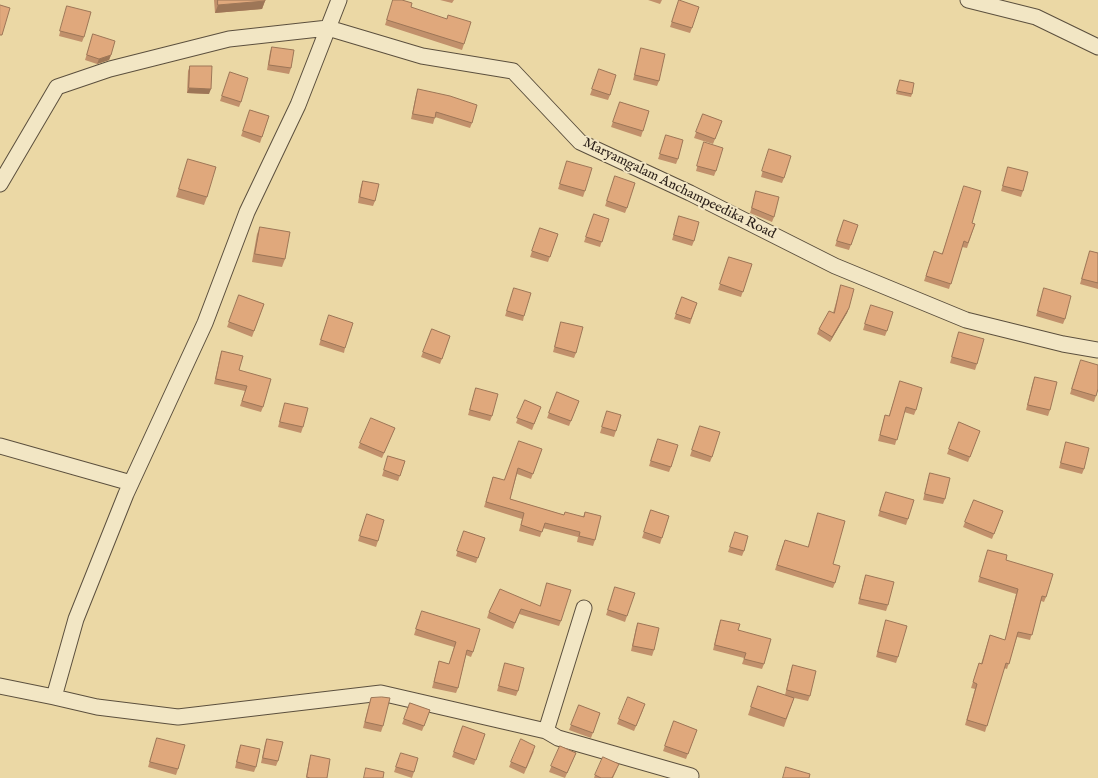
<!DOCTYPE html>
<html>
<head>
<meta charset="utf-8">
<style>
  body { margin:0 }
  canvas { display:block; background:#ebd8a5 }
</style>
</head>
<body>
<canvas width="1098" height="778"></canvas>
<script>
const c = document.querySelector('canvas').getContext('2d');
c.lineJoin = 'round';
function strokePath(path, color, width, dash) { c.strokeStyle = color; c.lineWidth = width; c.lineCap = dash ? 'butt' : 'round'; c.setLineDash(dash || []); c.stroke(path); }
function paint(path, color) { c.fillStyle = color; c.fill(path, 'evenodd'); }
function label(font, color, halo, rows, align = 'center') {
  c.font = font + ' "IM FELL English",serif'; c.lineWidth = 4; c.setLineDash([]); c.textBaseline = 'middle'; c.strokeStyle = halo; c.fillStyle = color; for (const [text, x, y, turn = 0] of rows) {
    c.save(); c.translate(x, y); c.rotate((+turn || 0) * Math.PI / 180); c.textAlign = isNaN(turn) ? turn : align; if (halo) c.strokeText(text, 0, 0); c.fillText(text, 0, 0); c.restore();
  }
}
const minor = new Path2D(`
  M 968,0 L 1036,17 L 1098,47
  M 0,184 L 57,87 L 110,69 L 229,39 L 328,28 L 422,56 L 513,71 L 580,142 L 690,193 L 835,266 L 966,320 L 1063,344 L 1098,350
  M 0,446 L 131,483
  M 0,686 L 54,697 L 76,619 L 126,494 L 205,323 L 247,212 L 298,105 L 339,0
  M 54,697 L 97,707 L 178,717 L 381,693 L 546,731 L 558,738 L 691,776 L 690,778
  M 546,731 L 584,608`);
const wall = new Path2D(`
  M 214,0 L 265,0 L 265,1 L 262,9 L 215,13 Z
  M 393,0 L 411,7 L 464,44 L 462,50 L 385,25 Z
  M 440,0 L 454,0 L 452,3 Z
  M 648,0 L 662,0 L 660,4 Z
  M 679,0 L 692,28 L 690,33 L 670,27 Z
  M 67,6 L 84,37 L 82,42 L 59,36 Z
  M 93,34 L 111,55 L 109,60 L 97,64 L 85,60 Z
  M 272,47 L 291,68 L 289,74 L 267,70 L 270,52 Z
  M 641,48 L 659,81 L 657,86 L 633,80 L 640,53 Z
  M 190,66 L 209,94 L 187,93 L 188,71 Z
  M 230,72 L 241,102 L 239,107 L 220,101 Z
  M 597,75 L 610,95 L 608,100 L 590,95 Z
  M 900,80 L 912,94 L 911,97 L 896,94 Z
  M 418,89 L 472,123 L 470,128 L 435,117 L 433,124 L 411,119 L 416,95 Z
  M 620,102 L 649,111 L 641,137 L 611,127 Z
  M 250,110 L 269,116 L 260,143 L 241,136 Z
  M 703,114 L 722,121 L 713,144 L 694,138 Z
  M 666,135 L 678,159 L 676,164 L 658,159 Z
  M 704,142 L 716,171 L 714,176 L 696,171 Z
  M 769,149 L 784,178 L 782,183 L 761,177 Z
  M 188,159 L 207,197 L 204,205 L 176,197 Z
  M 567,161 L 585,191 L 583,197 L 558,189 Z
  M 1008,167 L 1023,191 L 1021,197 L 1001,191 Z
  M 615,176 L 627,208 L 625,213 L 605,206 Z
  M 363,181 L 375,201 L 373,206 L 358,203 L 361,186 Z
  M 756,191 L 774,217 L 772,222 L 750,213 Z
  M 594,214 L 609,219 L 600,247 L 584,242 Z
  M 679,216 L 694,241 L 692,246 L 672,240 Z
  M 844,220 L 858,225 L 849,250 L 835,246 Z
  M 972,223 L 975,224 L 967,248 L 962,247 L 949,289 L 924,281 L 932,257 L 941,254 Z
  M 260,227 L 285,259 L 282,267 L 252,262 L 257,234 Z
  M 540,228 L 558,234 L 548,262 L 530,257 Z
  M 1090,251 L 1098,253 L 1098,289 L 1080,284 Z
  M 729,257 L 752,264 L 741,297 L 718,290 Z
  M 841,285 L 849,308 L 847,313 L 830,342 L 817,334 L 819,329 L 833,313 Z
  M 514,288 L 524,316 L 523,321 L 505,316 Z
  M 1044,288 L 1065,319 L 1063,324 L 1036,316 Z
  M 239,295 L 264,304 L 252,337 L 227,327 Z
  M 682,297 L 697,303 L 690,324 L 674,319 Z
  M 869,310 L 887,331 L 885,336 L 863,330 Z
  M 327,320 L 345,348 L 344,353 L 319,345 Z
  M 561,322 L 576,353 L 574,358 L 553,352 Z
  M 432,329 L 450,336 L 440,364 L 421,357 Z
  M 959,332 L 977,364 L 975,370 L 950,363 Z
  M 222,351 L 239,370 L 263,407 L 261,412 L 240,406 L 245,391 L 214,384 L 220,356 Z
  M 1079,365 L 1098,389 L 1094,402 L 1070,394 Z
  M 1035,377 L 1050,410 L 1048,416 L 1026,410 L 1033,382 Z
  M 900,381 L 916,410 L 914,415 L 904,412 L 895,445 L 878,441 L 885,415 L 889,416 Z
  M 476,388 L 492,416 L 490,421 L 468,415 Z
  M 557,392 L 579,401 L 569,426 L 547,418 Z
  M 525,400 L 541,407 L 532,430 L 516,423 Z
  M 285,403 L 303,427 L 301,433 L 278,427 Z
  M 607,411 L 616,431 L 614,437 L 600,433 Z
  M 959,422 L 980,431 L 968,462 L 947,454 Z
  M 395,428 L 382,458 L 358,448 L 360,443 Z
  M 698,431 L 712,457 L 710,462 L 690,456 Z
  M 1066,442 L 1084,469 L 1082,474 L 1059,468 Z
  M 656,444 L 671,467 L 669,472 L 649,466 Z
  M 542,449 L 531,479 L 517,474 L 510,499 L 564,515 L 583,517 L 585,512 L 595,540 L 593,546 L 577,542 L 578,537 L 543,528 L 540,537 L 519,531 L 522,519 L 484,507 L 493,477 L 504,480 Z
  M 388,456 L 405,461 L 398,481 L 382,476 Z
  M 930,473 L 945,499 L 943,504 L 923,500 L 928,479 Z
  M 884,497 L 908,519 L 906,525 L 878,516 Z
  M 974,500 L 1003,511 L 992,539 L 963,527 Z
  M 651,510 L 669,516 L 660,544 L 642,538 Z
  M 818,513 L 833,564 L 835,583 L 833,588 L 775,570 L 783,545 L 808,547 Z
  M 365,520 L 378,541 L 376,547 L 358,541 Z
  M 464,531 L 485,538 L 476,563 L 456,556 Z
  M 733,538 L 744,551 L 742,556 L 728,552 Z
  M 988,550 L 1006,560 L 1046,597 L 1044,602 L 1041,601 L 1030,640 L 1017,637 L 1007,669 L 1004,668 L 985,732 L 965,725 L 975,689 L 971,688 L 977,669 L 981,664 L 990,635 L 1005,640 L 1016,594 L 978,582 Z
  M 866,575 L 888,605 L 886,611 L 858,604 L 864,580 Z
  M 547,583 L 561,621 L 559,626 L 519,614 L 513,629 L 487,618 L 489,612 L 540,606 Z
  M 615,587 L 627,616 L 625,622 L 606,615 Z
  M 420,616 L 473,652 L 471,657 L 466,655 L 458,688 L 456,693 L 432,688 L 439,661 L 449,664 L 454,647 L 414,635 Z
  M 721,620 L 738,630 L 764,664 L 762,669 L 742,664 L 744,658 L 713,650 L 719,625 Z
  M 886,620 L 898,657 L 896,663 L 876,657 Z
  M 638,623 L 654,650 L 652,656 L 631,651 L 636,628 Z
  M 505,663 L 518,691 L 516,696 L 497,691 Z
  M 793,665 L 810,696 L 808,701 L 790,697 L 794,698 L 784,727 L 748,715 L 758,686 L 785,695 L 791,670 Z
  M 371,698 L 383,726 L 381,732 L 363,728 L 369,704 Z
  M 410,703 L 430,710 L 422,731 L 402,724 Z
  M 579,705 L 600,713 L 591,738 L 569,730 Z
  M 643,710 L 634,731 L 617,724 L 619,719 Z
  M 674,721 L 697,730 L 686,759 L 663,751 Z
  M 463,726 L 485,734 L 474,765 L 452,757 Z
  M 157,738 L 178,769 L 176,775 L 148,767 Z
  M 267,739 L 278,761 L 276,766 L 261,763 L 265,744 Z
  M 241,745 L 256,767 L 254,772 L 235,768 L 239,750 Z
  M 560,746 L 576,753 L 565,778 L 549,772 Z
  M 534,751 L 524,774 L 509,767 L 511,762 Z
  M 311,755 L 327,778 L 306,778 L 309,761 Z
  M 399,758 L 414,772 L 412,778 L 394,772 Z
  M 617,769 L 613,778 L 594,778 L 595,775 Z`);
const shadedWall = new Path2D(`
  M 265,1 L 262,9 L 215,13 L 218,5 Z
  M 111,55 L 109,60 L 97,64 L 99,59 Z
  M 189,88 L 211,89 L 209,94 L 187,93 Z
  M 849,308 L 847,313 L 830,342 L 832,337 Z`);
const building = new Path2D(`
  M 218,0 L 265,0 L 265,1 L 218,5 Z
  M 393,0 L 402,0 L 412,3 L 411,7 L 447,19 L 448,15 L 471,22 L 464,44 L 387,20 Z
  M 679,0 L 699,7 L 692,28 L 672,22 Z
  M 0,5 L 10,8 L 2,35 L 0,35 Z
  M 67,6 L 91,12 L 84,37 L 60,31 Z
  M 93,34 L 115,41 L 111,55 L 99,59 L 87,55 Z
  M 272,47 L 294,50 L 291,68 L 269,65 Z
  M 641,48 L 665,54 L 659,81 L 635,75 Z
  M 190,66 L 212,66 L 211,89 L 189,88 Z
  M 599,69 L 616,75 L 610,95 L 592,89 Z
  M 230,72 L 248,78 L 241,102 L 222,96 Z
  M 900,80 L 914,83 L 912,94 L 897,91 Z
  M 418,89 L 450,96 L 477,105 L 472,123 L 436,112 L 435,118 L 413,114 Z
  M 620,102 L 649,111 L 643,131 L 613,122 Z
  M 250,110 L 269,116 L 262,137 L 243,131 Z
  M 703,114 L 722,121 L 715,139 L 696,132 Z
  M 666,135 L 683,140 L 678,159 L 660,154 Z
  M 704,142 L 723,148 L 716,171 L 697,166 Z
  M 769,149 L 791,156 L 784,178 L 762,171 Z
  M 188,159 L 216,167 L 207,197 L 179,189 Z
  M 567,161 L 592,168 L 585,191 L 560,184 Z
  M 1008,167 L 1028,172 L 1023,191 L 1003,186 Z
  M 615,176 L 635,183 L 627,208 L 607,201 Z
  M 363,181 L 379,184 L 375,201 L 360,197 Z
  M 964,186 L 981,191 L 972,223 L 975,224 L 968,243 L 964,241 L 951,284 L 926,276 L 934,251 L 942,254 Z
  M 756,191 L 779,197 L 774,217 L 752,208 Z
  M 594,214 L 609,219 L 602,242 L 586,237 Z
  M 679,216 L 699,222 L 694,241 L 674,235 Z
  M 844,220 L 858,225 L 851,245 L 837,241 Z
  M 260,227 L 290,232 L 285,259 L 255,254 Z
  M 540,228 L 558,234 L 550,257 L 532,251 Z
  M 1090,251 L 1098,253 L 1098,283 L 1082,279 Z
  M 729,257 L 752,264 L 743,292 L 720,284 Z
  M 841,285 L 854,289 L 849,308 L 832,337 L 819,329 L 829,311 L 834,313 Z
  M 514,288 L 531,293 L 524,316 L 507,311 Z
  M 1044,288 L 1071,296 L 1065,319 L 1038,311 Z
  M 239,295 L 264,304 L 254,331 L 229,322 Z
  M 682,297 L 697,303 L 691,319 L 676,314 Z
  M 871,305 L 893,312 L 887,331 L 865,324 Z
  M 329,315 L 353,323 L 345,348 L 321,340 Z
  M 561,322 L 583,327 L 576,353 L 555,347 Z
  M 432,329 L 450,336 L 442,359 L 423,352 Z
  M 959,332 L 984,339 L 977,364 L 952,357 Z
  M 222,351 L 243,356 L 239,370 L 271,379 L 263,407 L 242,401 L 247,386 L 216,379 Z
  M 1081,360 L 1098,365 L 1098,389 L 1096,396 L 1072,389 Z
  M 1035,377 L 1057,382 L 1050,410 L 1028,405 Z
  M 900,381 L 922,388 L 916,410 L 906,407 L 897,440 L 880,435 L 885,415 L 889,416 Z
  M 476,388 L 498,394 L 492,416 L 470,410 Z
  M 557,392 L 579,401 L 571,421 L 549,413 Z
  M 525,400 L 541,407 L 534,424 L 517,418 Z
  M 285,403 L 308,408 L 303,427 L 280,422 Z
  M 607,411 L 621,415 L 616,431 L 602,427 Z
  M 371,418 L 395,428 L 384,453 L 360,443 Z
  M 959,422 L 980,431 L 970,457 L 949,449 Z
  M 700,426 L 720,432 L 712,457 L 692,450 Z
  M 658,439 L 678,445 L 671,467 L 651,461 Z
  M 519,441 L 542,449 L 533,474 L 518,468 L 510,499 L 564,515 L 565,512 L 584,517 L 585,512 L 601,516 L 595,540 L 579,536 L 580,532 L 545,523 L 542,532 L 521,525 L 524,513 L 486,502 L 493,477 L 504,480 Z
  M 1066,442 L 1089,448 L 1084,469 L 1061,463 Z
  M 388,456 L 405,461 L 400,476 L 384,470 Z
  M 930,473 L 950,478 L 945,499 L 925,494 Z
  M 886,492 L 914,500 L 908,519 L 880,511 Z
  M 974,500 L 1003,511 L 994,534 L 965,522 Z
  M 651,510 L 669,516 L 662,538 L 644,532 Z
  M 818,513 L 845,521 L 833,564 L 840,566 L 835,583 L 777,565 L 785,540 L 808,547 Z
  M 367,514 L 384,520 L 378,541 L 360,536 Z
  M 464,531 L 485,538 L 478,558 L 457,551 Z
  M 735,532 L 748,536 L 744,551 L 730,547 Z
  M 988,550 L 1007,555 L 1006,560 L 1053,574 L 1046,597 L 1042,596 L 1032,635 L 1018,632 L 1009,664 L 1006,663 L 987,726 L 967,720 L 977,684 L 973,682 L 979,663 L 982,664 L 990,635 L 1005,640 L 1018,589 L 980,577 Z
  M 866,575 L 894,582 L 888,605 L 860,599 Z
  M 547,583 L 571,590 L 561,621 L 521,609 L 515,623 L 489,612 L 500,589 L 540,606 Z
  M 615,587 L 635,593 L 627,616 L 608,610 Z
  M 422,611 L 480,629 L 473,652 L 467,650 L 458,688 L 434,682 L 439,661 L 449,664 L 456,642 L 416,629 Z
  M 721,620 L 740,624 L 738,630 L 771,639 L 764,664 L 744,659 L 746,653 L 715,645 Z
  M 886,620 L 907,626 L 898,657 L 878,652 Z
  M 638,623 L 659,628 L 654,650 L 633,646 Z
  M 505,663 L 524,668 L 518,691 L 499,686 Z
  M 793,665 L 816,671 L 810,696 L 787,690 Z
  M 758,686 L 794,698 L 786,719 L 751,707 Z
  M 382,697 L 390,698 L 383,726 L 365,722 L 371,698 Z
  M 628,697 L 645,704 L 636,726 L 619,719 Z
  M 410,703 L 430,710 L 424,726 L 404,719 Z
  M 579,705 L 600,713 L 593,733 L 571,725 Z
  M 674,721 L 697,730 L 688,754 L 665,746 Z
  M 463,726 L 485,734 L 476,760 L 454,752 Z
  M 157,738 L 185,745 L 178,769 L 150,762 Z
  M 267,739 L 283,742 L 278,761 L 263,758 Z
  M 521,739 L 535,746 L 526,768 L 511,762 Z
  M 241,745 L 260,749 L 256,767 L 237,762 Z
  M 560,746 L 576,753 L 567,773 L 551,766 Z
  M 401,753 L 418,758 L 414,772 L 396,767 Z
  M 311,755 L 330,759 L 327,778 L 310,778 L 307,777 Z
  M 603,757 L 619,764 L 612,778 L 601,778 L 595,775 Z
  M 786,767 L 810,774 L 809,778 L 783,778 Z
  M 366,768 L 384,772 L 383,778 L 364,778 Z`);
const streetNames = [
  ["Maryamgalam Anchampeedika Road",679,189,26]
];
strokePath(minor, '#5c503e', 17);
strokePath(minor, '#f2e6c4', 15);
paint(wall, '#c1906b');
paint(shadedWall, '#9d7657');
paint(building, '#e0a87c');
strokePath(building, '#9d7657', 1);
label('14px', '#2d221b', '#f2e6c4', streetNames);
</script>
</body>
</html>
